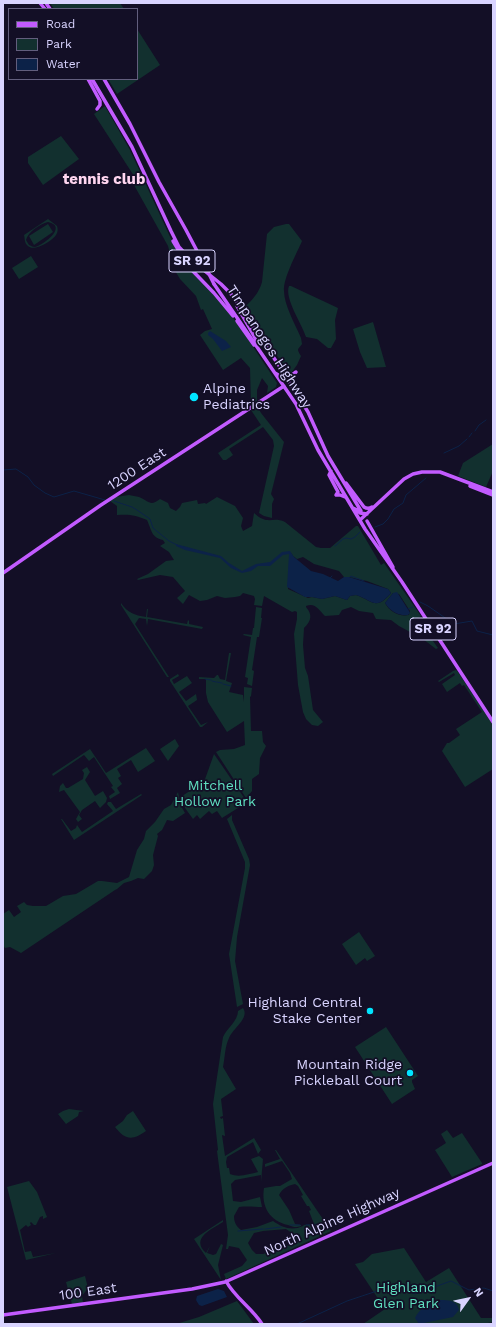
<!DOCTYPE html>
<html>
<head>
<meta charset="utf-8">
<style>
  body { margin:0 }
  #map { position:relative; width:496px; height:1327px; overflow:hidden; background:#130f26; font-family:"Work Sans",sans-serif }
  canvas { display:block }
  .frame { position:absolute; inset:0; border:4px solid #d9d4ff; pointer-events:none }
  .legend { position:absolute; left:8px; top:8px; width:130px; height:72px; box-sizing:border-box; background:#130f26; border:1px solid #625e7d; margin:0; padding:5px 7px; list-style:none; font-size:12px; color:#d9d4ff }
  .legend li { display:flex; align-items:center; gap:8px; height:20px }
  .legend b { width:20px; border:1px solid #625e7d }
  .north { position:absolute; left:448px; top:1279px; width:40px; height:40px; -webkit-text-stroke:3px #130f26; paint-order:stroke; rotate:57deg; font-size:11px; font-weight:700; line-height:16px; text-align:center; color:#d9d4ff }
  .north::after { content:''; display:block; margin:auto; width:14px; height:18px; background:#d9d4ff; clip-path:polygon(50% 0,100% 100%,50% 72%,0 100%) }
</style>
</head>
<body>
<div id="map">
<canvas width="496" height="1327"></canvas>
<div class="frame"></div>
<ul class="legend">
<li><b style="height:5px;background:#c25bff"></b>Road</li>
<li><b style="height:11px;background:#12302f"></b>Park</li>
<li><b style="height:11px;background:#0c2248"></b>Water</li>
</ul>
<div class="north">N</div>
</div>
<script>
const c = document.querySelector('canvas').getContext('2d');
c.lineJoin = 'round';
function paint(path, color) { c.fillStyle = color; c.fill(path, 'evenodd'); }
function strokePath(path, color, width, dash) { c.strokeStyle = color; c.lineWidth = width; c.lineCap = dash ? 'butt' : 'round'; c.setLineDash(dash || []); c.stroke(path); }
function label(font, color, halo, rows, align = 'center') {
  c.font = font + ' "Work Sans",sans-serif'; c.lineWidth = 3.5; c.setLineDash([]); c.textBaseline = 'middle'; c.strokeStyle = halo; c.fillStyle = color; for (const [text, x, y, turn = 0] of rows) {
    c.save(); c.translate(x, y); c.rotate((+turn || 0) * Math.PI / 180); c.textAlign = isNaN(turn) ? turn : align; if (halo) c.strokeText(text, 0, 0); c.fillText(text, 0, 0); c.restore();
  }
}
const green = new Path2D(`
  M 50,3 L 120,3 L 124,9 L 54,9 Z
  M 137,29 L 160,65 L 117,94 L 108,79 L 137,79 Z
  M 105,106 L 130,150 L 178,254 L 230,313 L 250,342 L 277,383 L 276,387 L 267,393 L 268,386 L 262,378 L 257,390 L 257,401 L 251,405 L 250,368 L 241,358 L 223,370 L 200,335 L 205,331 L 212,329 L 203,309 L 201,310 L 196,296 L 180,279 L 174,269 L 168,246 L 134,185 L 134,176 L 94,114 Z
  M 61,136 L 79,159 L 43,185 L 28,163 L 28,157 Z
  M 48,219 L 57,226 C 58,229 58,232 56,235 C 52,241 34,252 28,246 C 24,243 25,238 24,235 ZM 48,222 C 68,226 44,245 35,247 C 32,247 32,246 29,245 L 26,240 C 28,232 40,224 48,222 Z
  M 48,224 L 53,232 L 34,245 L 29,236 Z
  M 286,224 L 289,224 L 302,241 C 297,253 283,278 284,291 C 284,305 295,324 301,338 L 302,344 C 298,350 296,348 301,356 L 297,365 L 289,376 L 287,371 L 245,307 C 252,300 259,293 262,282 L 267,234 L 274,227 Z
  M 31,256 L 38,267 L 19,279 L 12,268 Z
  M 289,286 L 291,286 L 338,308 L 335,320 L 336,339 L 331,348 L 328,348 L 317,339 L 306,337 C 302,324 284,298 289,286 Z
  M 373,322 L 386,367 L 367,368 L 360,352 L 353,329 Z
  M 256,407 L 258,407 L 261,413 L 284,442 L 271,494 L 274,499 L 272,504 L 272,518 L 264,516 L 259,513 L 274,446 L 273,440 L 263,427 L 229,449 L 233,455 L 226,460 L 223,460 L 218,453 L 261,425 L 251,410 Z
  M 493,444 L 493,471 L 486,487 L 458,476 L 463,463 Z
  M 129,495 C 132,496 136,496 139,497 C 149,501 150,507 160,499 L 168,503 L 170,508 L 176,511 L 180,507 L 182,503 L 197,500 L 198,504 L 205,503 L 206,504 L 217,497 L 235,506 L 243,518 L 241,526 L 243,531 L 252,526 L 254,513 C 268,526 272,516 285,522 L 316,547 L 321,548 L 330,548 L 356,526 L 358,526 L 381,565 L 384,563 L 421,616 L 417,619 L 438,648 L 436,649 L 423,639 L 399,626 L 391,620 L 376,619 L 373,613 L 359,611 L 351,607 L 342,610 L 339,615 L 325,616 C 319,610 315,602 306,606 L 306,607 C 313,615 311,621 304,628 L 303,645 L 305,668 L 308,676 L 313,710 L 323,722 L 318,726 L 312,725 L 306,719 L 303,712 L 298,685 L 294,634 L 297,619 L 297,612 L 295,611 L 292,612 L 264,596 L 262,606 L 254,605 L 255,599 L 254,596 L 243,593 L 240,596 L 235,597 L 225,598 L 217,596 L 207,600 L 200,601 L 189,595 L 183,604 L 177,598 L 185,591 L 173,577 L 160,575 L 138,580 L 137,579 L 148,574 L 166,561 L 174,560 L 169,552 L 160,546 L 165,543 L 163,540 C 151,537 152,531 147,520 C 136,515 129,514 117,515 L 117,506 L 110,501 L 116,497 ZM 291,553 L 293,556 L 297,559 L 303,557 L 314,564 L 339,571 L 344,577 L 349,577 L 367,581 L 388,589 L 391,593 C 376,611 373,601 356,595 L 350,596 L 347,600 L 335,596 L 322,599 L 312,597 L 308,598 L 288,589 ZM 393,593 L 399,594 L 410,611 L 409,615 C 399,617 390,612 385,603 Z
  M 121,603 C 128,613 134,615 146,617 L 147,609 L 148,609 L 147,617 L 187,624 L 188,620 L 189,621 L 189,624 L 203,627 L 202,629 L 148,619 L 147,626 L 146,619 L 139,618 L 135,624 L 169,677 L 167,677 L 121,605 Z
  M 256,607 L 262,608 L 261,618 L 262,618 L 259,637 L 257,637 L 252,670 L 254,671 L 252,686 L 247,684 L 248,678 L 245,677 L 251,637 L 243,635 L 244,634 L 252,635 L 253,628 L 254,628 Z
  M 229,653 L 231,653 L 226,681 L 232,683 L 229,692 L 243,695 L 244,702 L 244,687 L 252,688 L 251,696 L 250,697 L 251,731 L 262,731 L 263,742 L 266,746 L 260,758 L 259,774 L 252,779 L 252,791 L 246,798 L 216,752 L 220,750 L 234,749 L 245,745 L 244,721 L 227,732 L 208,702 L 206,693 L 206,679 L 199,679 L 199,677 L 214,678 L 217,675 L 218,675 L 220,679 L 225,680 Z
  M 456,670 L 458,672 L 493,725 L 493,769 L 465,787 L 442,751 L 447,743 L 449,743 L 460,735 L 456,729 L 482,712 L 464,685 L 462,686 L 460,683 L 447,692 L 442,684 L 455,675 L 454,673 L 439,682 L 438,681 L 453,671 Z
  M 178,674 L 179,676 L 172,680 L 174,684 L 187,676 L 192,683 L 179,692 L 186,701 L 196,694 L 197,700 L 188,706 L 201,725 L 208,722 L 202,727 L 200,727 L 170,681 L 170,679 Z
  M 175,739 L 179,746 L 168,761 L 160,749 Z
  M 146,748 L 155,761 L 138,772 L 131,760 L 117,769 L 121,776 L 118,778 L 122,784 L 117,788 L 120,793 L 110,799 L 109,796 L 115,792 L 111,787 L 113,786 L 94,757 L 89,761 L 84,755 L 53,776 L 52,774 L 90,749 L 106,773 Z
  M 214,754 L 247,802 L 246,803 L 222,818 L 217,811 L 212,814 L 209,811 L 200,819 L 197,815 L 193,819 L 185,808 L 182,796 L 204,782 Z
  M 87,767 L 90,772 L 85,780 L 95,796 L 103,791 L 107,798 L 106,802 L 100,808 L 95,801 L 82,810 L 79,815 L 82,819 L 78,822 L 76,819 L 80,812 L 64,790 L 59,792 L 60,786 L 63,783 L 66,788 L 68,788 L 83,779 L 84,773 L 82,770 Z
  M 178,792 L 181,806 L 185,813 L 173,821 L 167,820 L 162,830 L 157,834 L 158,836 L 153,855 L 154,865 L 152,871 L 144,879 L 138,878 L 131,881 L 124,883 L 117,889 L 115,890 L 21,953 L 10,947 L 5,948 L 3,945 L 3,914 L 9,910 L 14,917 L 21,912 L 17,906 L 24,902 L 27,905 L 33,906 L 46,906 L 63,896 L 76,894 L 98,881 L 102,881 L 117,883 L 129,877 L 137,850 L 144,839 L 146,831 L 155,822 L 164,809 L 171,805 Z
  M 141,794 L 142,795 L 74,840 L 61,819 L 62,819 L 71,831 L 76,828 L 77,825 L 82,832 L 113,811 L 107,804 L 108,802 L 111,802 L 116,809 Z
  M 232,815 L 232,820 L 249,859 L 250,865 L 237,937 L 235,961 L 243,1004 L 237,1007 L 229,954 L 245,868 L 245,862 L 227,819 Z
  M 359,932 L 375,956 L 367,961 L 365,958 L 356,965 L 342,944 Z
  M 243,1008 C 250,1018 233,1028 229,1038 C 225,1046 225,1057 223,1067 L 236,1089 L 221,1099 L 223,1116 L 220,1117 L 221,1119 L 223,1118 L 225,1136 L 222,1135 L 225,1156 L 254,1138 L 261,1150 L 258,1154 L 253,1142 L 227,1157 L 226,1162 L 227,1168 L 229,1168 L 230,1174 C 239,1178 249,1174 258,1172 L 251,1159 L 259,1156 L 263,1159 L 261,1182 L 261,1175 L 235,1180 L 231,1184 L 233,1201 L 241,1202 L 260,1197 L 262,1207 C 255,1207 247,1206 239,1207 L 234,1216 C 234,1222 236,1226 241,1230 L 257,1227 L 273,1221 C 283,1228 292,1231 303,1226 L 304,1225 L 314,1224 L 309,1211 L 311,1210 L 309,1206 L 307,1206 L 301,1196 L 303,1195 L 298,1186 L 295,1184 C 287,1186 283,1188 279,1195 L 289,1210 L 295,1224 L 301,1225 L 301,1226 C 296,1228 293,1227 288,1225 C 270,1221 261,1207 264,1188 L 276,1186 L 280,1186 L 292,1179 L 290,1173 L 282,1161 L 265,1167 L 265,1164 L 280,1159 L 275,1150 L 276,1150 L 331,1231 L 226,1279 L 224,1274 L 242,1266 L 247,1260 L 239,1248 L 229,1246 L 228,1249 L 226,1249 L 228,1235 L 217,1151 L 218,1150 L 213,1104 L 223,1037 C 227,1028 238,1021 238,1011 ZM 286,1229 L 292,1233 L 298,1242 L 263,1254 L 256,1254 L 252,1250 L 248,1243 L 254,1233 L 263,1231 Z
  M 386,1027 L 418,1076 L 412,1080 L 412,1082 L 415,1089 L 392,1104 L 355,1047 Z
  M 69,1109 L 84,1111 L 79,1112 L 78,1116 L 66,1124 L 58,1114 L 63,1111 Z
  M 133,1111 L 146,1131 C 133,1140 126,1141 115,1127 L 123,1121 L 127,1115 Z
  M 447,1130 L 453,1138 L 462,1133 L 482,1163 L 482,1164 L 452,1177 L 435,1150 L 446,1143 L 441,1134 Z
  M 29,1181 L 37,1192 L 47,1217 L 43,1219 L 43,1216 L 40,1217 L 36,1225 L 34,1225 L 31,1222 L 30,1223 L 31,1225 L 28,1227 L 26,1225 L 20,1230 L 25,1252 L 31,1251 L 33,1257 L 56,1253 L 26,1260 L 7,1187 Z
  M 223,1220 L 223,1222 C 212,1229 190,1238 206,1253 L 210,1246 L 207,1253 L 213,1255 L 216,1254 L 221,1244 L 223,1245 L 218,1265 L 221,1280 L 194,1239 Z
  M 404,1248 L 426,1282 L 449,1268 L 481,1318 L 493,1318 L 493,1322 L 483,1324 L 363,1324 L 385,1309 L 355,1264 L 363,1262 L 372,1254 Z
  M 85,1276 L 88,1288 L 82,1296 L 83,1303 L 72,1304 L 66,1282 Z
  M 237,1301 L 254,1324 L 176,1324 L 199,1317 Z`);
const water = new Path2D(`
  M 210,331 L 226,341 L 231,347 L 222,351 L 213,339 L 208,335 L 208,333 Z
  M 176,544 L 221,556 L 229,563 L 242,571 L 256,564 L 270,562 L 282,552 L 290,551 L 294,557 L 311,571 L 323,574 L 338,581 L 344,577 L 349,577 L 388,589 L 391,593 C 375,611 374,601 356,595 L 350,596 L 347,600 L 335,596 L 322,599 L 312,597 L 305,597 L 287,587 L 289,554 L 283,555 L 270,566 L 258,566 L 251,571 L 242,573 L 231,568 L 220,558 L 185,550 L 176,546 Z
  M 397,592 L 409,611 L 410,613 L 408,615 C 398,616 390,611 385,603 L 393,593 Z
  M 218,1289 L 224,1291 L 227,1297 L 202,1306 L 199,1305 L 196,1300 L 197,1296 Z
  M 439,1300 C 448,1300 457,1300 459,1310 L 453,1317 L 448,1318 L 419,1324 L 415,1318 C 419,1309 429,1303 439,1300 Z`);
const stream = new Path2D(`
  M 475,431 L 479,425 L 486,420
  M 469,437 L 472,433
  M 444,453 L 459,446 L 467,439
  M 3,470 L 16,469 L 28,477 L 34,485 L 45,493 L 54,497 L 74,491 L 105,500
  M 114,501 L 132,507 L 137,510 L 150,519 L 153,528 L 169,541 L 177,545
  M 375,527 L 383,524 L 388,519 L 394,509 L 403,503 L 406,495 L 426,478
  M 335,546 L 343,539 L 346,538 L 351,539 L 355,537 L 360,532
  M 350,577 L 351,576 L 364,581
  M 330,578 L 332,576
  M 420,602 L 428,606 L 454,624 L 472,621 L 477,631 L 493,635
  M 408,609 L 413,607
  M 205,679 L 211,680
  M 212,681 L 216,682
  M 217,682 L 222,683
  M 223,684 L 231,686
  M 290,1225 L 300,1225
  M 306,1225 L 321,1224 L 325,1223
  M 265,1229 L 281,1227
  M 238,1231 L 263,1229
  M 406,1291 L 415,1294 L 451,1281 L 469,1290 L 484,1288 L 493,1291
  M 297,1324 L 347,1301 L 383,1289 L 388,1291 L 402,1291`);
const major = new Path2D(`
  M 40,3 L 45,9
  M 46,3 L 50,9
  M 88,79 L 100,101 L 100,105 L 97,109
  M 92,79 L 132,147 L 171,231 L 179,247 L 191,260 L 221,284 L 231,294 L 284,373
  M 104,79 L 130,124 L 159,182 L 186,230 L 205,266
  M 173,241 L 188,266 L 214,293 L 233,316
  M 214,284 L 296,404 L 318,450 L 365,529 L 402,582 L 493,722
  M 237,306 L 258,343
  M 237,321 L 254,345
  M 275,373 L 285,379 L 288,378 L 296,372
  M 293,388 L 308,412 L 328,456 L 361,511
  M 331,471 L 329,475 L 338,492 L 336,495 L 340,495 L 345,497
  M 346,483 L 364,507 C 367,509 369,509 372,507
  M 470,486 L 493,495
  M 353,508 L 357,510 L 360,513 L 367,514
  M 360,520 L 404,479 L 413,474 L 422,472 L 440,472 L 493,492
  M 367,521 L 393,567
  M 3,573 L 101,505 L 284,386
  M 226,1281 C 235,1298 252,1308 262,1324
  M 3,1315 L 192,1289 L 225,1282 L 493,1163`);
const majorBridge = new Path2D(`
  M 205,266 L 214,284
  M 284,373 L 293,388`);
const markers = [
  [194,397,5,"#00e5ff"],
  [370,1011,4,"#00e5ff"],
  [410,1073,4,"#00e5ff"]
];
const shields = [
  [192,261,46],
  [433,629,46]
];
const shieldNames = [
  ["SR 92",192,261],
  ["SR 92",433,629]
];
const streetNames = [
  ["Timpanogos Highway",269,347,57],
  ["1200 East",137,469,-33],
  ["North Alpine Highway",332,1222,-24],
  ["100 East",88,1292,-8]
];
const poiNames = [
  ["Alpine",203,389,"left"],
  ["Pediatrics",203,405,"left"],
  ["Highland Central",362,1003],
  ["Stake Center",362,1019],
  ["Mountain Ridge",402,1065],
  ["Pickleball Court",402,1081]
];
const parkNames = [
  ["Mitchell",215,786],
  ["Hollow Park",215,802],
  ["Highland",406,1288],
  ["Glen Park",406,1304]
];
const neighbourhoodNames = [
  ["tennis club",104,180]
];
paint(green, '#12302f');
paint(water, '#0c2248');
strokePath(stream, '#0c2248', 1);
strokePath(major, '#c25bff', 3.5);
strokePath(majorBridge, '#c25bff', 3.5);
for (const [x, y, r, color] of markers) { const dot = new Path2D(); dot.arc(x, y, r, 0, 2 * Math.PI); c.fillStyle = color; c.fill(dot); strokePath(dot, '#130f26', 1.5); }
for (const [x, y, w] of shields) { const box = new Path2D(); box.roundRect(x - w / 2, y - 11, w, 22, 3); c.fillStyle = '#130f26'; c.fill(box); strokePath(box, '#d9d4ff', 1); }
label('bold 13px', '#d9d4ff', null, shieldNames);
label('14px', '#d9d4ff', '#130f26', streetNames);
label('14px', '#d9d4ff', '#130f26', poiNames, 'right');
label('14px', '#5fe0c0', '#130f26', parkNames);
label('bold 15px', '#ffd6f0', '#130f26', neighbourhoodNames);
</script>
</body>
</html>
